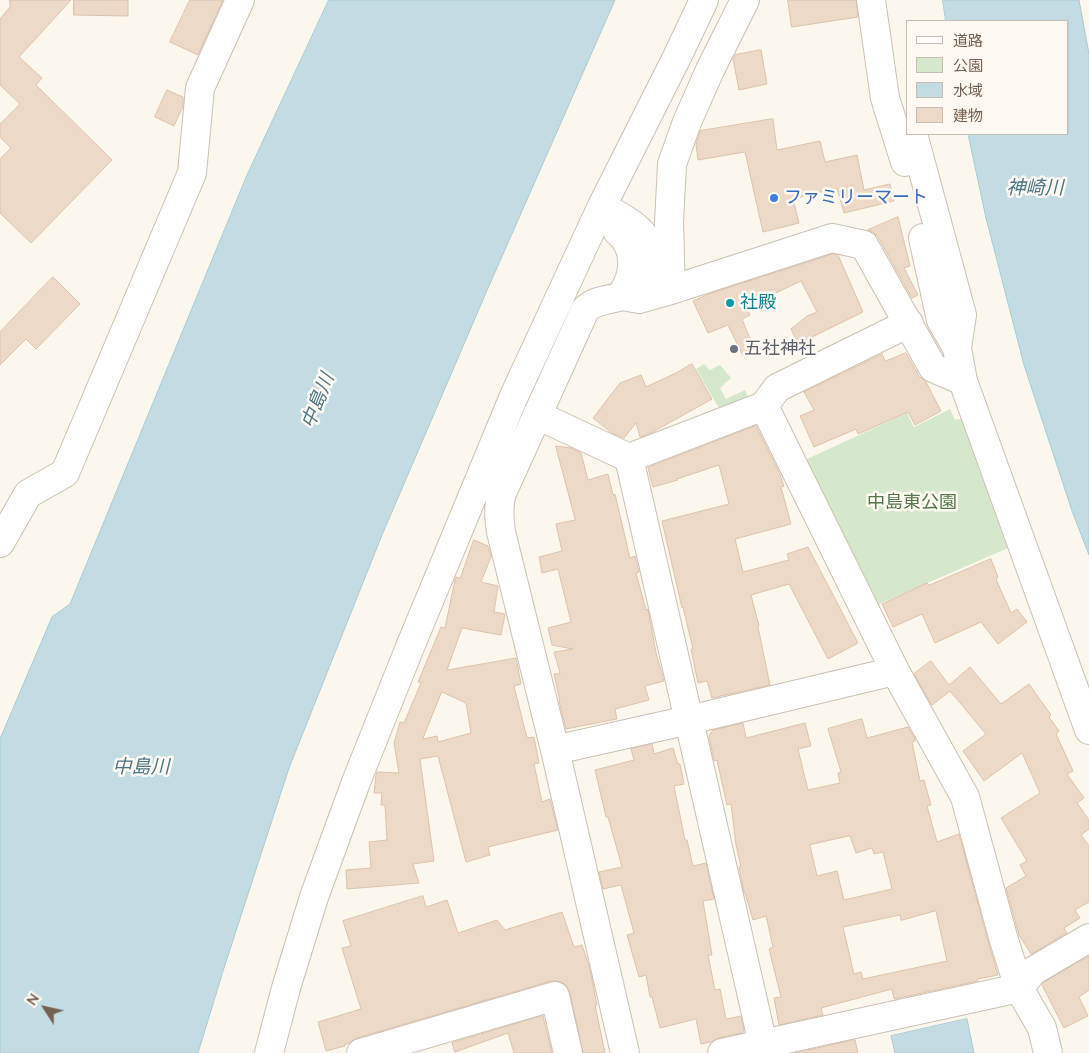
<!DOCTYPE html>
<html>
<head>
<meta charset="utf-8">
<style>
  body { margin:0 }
  #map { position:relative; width:1089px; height:1053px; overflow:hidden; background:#fbf7ed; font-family:Mulish,"Noto Sans JP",sans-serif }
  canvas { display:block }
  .legend { position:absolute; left:906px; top:20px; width:162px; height:115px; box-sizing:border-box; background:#fefaf3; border:1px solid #c7bdb2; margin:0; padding:6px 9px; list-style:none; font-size:15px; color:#746151 }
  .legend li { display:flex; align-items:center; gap:10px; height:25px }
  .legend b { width:25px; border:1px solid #c7bdb2 }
  .north { position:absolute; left:20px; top:983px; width:50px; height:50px; -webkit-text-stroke:4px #fefaf3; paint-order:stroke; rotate:305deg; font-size:14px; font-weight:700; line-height:20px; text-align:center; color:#746151 }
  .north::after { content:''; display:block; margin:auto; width:18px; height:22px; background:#746151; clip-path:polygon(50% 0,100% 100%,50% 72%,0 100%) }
</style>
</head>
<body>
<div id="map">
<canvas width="1089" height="1053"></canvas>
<ul class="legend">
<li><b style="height:6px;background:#fff"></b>道路</li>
<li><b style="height:14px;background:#d5e8cc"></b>公園</li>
<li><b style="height:14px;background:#c3dce3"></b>水域</li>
<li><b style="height:14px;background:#edd9c7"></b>建物</li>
</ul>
<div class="north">N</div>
</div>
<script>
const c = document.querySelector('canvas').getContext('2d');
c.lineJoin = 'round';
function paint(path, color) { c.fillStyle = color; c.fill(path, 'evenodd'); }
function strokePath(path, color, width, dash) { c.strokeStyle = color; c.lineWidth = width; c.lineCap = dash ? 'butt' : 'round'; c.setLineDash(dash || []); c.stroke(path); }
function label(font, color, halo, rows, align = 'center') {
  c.font = font + ' Mulish,"Noto Sans JP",sans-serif'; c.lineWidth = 5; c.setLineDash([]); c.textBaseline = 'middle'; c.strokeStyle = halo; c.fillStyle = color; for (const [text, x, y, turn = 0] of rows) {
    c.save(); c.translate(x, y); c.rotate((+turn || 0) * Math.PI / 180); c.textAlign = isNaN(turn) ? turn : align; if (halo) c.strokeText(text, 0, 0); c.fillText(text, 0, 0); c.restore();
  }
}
const green = new Path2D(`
  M 704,364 L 710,370 L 720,365 L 731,378 L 720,388 L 726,399 L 745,390 L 750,401 L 722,413 L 696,369 Z
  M 950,409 L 955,420 L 966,418 L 1008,548 L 877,605 L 805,460 L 907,413 L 914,427 Z`);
const water = new Path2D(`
  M 329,0 L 615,0 L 485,295 L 382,535 L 289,768 L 224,968 L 198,1053 L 0,1053 L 0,739 L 52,617 L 70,604 L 247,175 Z
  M 943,0 L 1079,0 L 1089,54 L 1089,555 L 1072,511 L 1024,365 L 986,218 L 968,134 L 1068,134 L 1068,21 L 946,21 Z
  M 967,1019 L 974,1053 L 895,1053 L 891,1036 Z`);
const building = new Path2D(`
  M 10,0 L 71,0 L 19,57 L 42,78 L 36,85 L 112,160 L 31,243 L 0,213 L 0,159 L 11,148 L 0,137 L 0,124 L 20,104 L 0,85 L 0,19 L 10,7 Z
  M 74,0 L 128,0 L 128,16 L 74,15 Z
  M 190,0 L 223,0 L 198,55 L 170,42 Z
  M 788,0 L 856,0 L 858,17 L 792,27 Z
  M 761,50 L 767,84 L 739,90 L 733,59 L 735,55 Z
  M 167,90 L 183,97 L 183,106 L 174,126 L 155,117 Z
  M 773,119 L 777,150 L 820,141 L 825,162 L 857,155 L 864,190 L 890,184 L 894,201 L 844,213 L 837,188 L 793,199 L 799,223 L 763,232 L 745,152 L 698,160 L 696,144 L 700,131 Z
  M 898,217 L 910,266 L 904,268 L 918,295 L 912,298 L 878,237 L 873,232 L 868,230 Z
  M 833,254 L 838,255 L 863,312 L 798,344 L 791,329 L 807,316 L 817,312 L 801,281 L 746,307 L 750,315 L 742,319 L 755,351 L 743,356 L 728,325 L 708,333 L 693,301 L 709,294 Z
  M 53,277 L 80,304 L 36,349 L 26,339 L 0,365 L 0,332 Z
  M 906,353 L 919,376 L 926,382 L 941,411 L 915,425 L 908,412 L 858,434 L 856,429 L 814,447 L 800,416 L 814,410 L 804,392 L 882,354 L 885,361 Z
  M 692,364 L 712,399 L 651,433 L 640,437 L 636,423 L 624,438 L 612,433 L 593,418 L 620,383 L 641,375 L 646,387 L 676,373 Z
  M 756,426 L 779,472 L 784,486 L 781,487 L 791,524 L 735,539 L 743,572 L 789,560 L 787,554 L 808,547 L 858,643 L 828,659 L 789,584 L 751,595 L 759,626 L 758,627 L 770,685 L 712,698 L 707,681 L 698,683 L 691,649 L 693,649 L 683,607 L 682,608 L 662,521 L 729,504 L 719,465 L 677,479 L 678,480 L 653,487 L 648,468 Z
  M 556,446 L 571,448 L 581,453 L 588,480 L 608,474 L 613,495 L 615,494 L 630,558 L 635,556 L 639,572 L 636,573 L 646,610 L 648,609 L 656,653 L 664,681 L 645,686 L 649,700 L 615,709 L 617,719 L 566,729 L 559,701 L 560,701 L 554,674 L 560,673 L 554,652 L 573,649 L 552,645 L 548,628 L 571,622 L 558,569 L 542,573 L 539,557 L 562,551 L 556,524 L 575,520 Z
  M 474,540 L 488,546 L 491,557 L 481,582 L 498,586 L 494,612 L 505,614 L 501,635 L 462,628 L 447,670 L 516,658 L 521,684 L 514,686 L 527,738 L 534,737 L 539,763 L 534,764 L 542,802 L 550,799 L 558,830 L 488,847 L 490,855 L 466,862 L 438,756 L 420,759 L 434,861 L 413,864 L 419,883 L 347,889 L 346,870 L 371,868 L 369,842 L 387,840 L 385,805 L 381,805 L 382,793 L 374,793 L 376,775 L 377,772 L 399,773 L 394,743 L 400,722 L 404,723 L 421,683 L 418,682 L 441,627 L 445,628 L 455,580 L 456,577 L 460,578 ZM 442,692 L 466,703 L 471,733 L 438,742 L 437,736 L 423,739 Z
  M 991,559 L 998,577 L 996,579 L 1011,613 L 1017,609 L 1027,622 L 998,644 L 981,622 L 935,643 L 922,614 L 893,627 L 882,604 L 927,583 L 929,585 Z
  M 931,661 L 949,685 L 970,667 L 1001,704 L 1029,684 L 1051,715 L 1049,717 L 1059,731 L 1056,734 L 1073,771 L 1067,774 L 1084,798 L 1077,803 L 1089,820 L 1089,829 L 1081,835 L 1089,846 L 1089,902 L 1075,910 L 1080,918 L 1064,928 L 1067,933 L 1031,954 L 1019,935 L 1006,888 L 1026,876 L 1020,865 L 1027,861 L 1001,818 L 1040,793 L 1022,753 L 984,781 L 963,751 L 986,734 L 950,691 L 932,705 L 931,704 L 914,674 Z
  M 862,719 L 867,738 L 908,727 L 915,739 L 915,741 L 912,742 L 920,781 L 924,780 L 931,805 L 927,806 L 937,842 L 959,834 L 988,941 L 998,975 L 978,979 L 978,981 L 894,999 L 892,989 L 821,1008 L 823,1015 L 779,1025 L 774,998 L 781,997 L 769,949 L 773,947 L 766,916 L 753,920 L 745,893 L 744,893 L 739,867 L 741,867 L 736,845 L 731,804 L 727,805 L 717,760 L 714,761 L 709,736 L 713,730 L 743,723 L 746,738 L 805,723 L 811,746 L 798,749 L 808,790 L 840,783 L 838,773 L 841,772 L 828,729 ZM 850,836 L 856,853 L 872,848 L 874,854 L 883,852 L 892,889 L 844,900 L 837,871 L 817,876 L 810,845 ZM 936,911 L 947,961 L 863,979 L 861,972 L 854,974 L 843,927 L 900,915 L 901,920 Z
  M 652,744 L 654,754 L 673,748 L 678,764 L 680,764 L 684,784 L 674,786 L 685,840 L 687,840 L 693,866 L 706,863 L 714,899 L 703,901 L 712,955 L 708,955 L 715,990 L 720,989 L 726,1019 L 741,1016 L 744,1030 L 742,1033 L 719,1038 L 711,1042 L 701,1044 L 696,1019 L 660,1028 L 652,997 L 650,997 L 646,975 L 639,977 L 627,935 L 634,933 L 621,885 L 603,889 L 599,872 L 622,867 L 608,817 L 606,817 L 595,770 L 634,760 L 631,749 Z
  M 423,896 L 426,907 L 447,900 L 458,933 L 497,920 L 505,930 L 562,912 L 574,947 L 582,945 L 590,969 L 597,1005 L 595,1005 L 605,1053 L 583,1053 L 570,993 L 566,985 L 558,981 L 551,981 L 357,1038 L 349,1043 L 344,1045 L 345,1046 L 326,1051 L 318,1022 L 361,1009 L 342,948 L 351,946 L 343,921 Z
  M 1089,956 L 1089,990 L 1079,997 L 1088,1016 L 1064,1028 L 1042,985 L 1043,983 Z
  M 543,1016 L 552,1053 L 514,1053 L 508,1033 L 455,1052 L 452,1043 Z
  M 855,1040 L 858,1053 L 795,1053 Z`);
const minor = new Path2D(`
  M 871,0 L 885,98 L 905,162
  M 913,134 L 962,315 L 957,348 L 963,381 L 1089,730
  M 602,206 C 627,221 658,233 649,268 C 646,282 636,289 624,295 C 610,301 595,299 585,310 L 502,493 C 498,506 499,518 501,532 L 555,750 L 625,1053
  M 609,218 C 612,223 615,228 618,232 C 621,235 624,237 626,241 C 636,257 633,276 624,291
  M 923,238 L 941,320 L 957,348
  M 671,290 L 669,223 L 672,164 L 687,122 L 710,70 L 745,0
  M 622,296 L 639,299 L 671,290 L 832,238 L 864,245 L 933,368 L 963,381
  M 764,406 L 895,671 L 965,797 L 1003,937 L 1019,988 L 1042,1028 L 1048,1053
  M 537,415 L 629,458 L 764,406 L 777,388 L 909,323
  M 629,458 L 765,1053
  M 0,543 L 28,494 L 65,473 L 192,173 L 200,88 L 240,0
  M 555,750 L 689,720 L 895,671
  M 269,1053 L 286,988 L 314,897 L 356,782 L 410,647 L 514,396 L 602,206 L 678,55 L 704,0
  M 361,1053 L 555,996 L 568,1053
  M 722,1053 L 1019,988 L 1033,971 L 1089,938`);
const markers = [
  [774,198,5,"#3f7fe0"],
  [730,303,5,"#0f9aa8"],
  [734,349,5,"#6b7280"]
];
const shopNames = [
  ["ファミリーマート",784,198]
];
const cultureNames = [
  ["社殿",740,303]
];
const worshipNames = [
  ["五社神社",744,349]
];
const parkNames = [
  ["中島東公園",912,503]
];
const waterNames = [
  ["神崎川",1035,188],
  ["中島川",318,401,-68],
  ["中島川",141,767]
];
paint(green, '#d5e8cc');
paint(water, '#c3dce3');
strokePath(water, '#aacad4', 1);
paint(building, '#edd9c7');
strokePath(building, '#dec2a9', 1);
strokePath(minor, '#cdc0b3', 30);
strokePath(minor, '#fff', 28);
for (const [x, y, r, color] of markers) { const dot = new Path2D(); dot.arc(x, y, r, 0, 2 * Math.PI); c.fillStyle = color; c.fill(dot); strokePath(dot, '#fefaf3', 2); }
label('18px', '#366cbe', '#fefaf3', shopNames, 'left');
label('18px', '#0d838f', '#fefaf3', cultureNames, 'left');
label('18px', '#5b616d', '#fefaf3', worshipNames, 'left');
label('18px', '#54784b', '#fefaf3', parkNames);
label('italic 19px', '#4d7785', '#fefaf3', waterNames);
</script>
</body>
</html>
